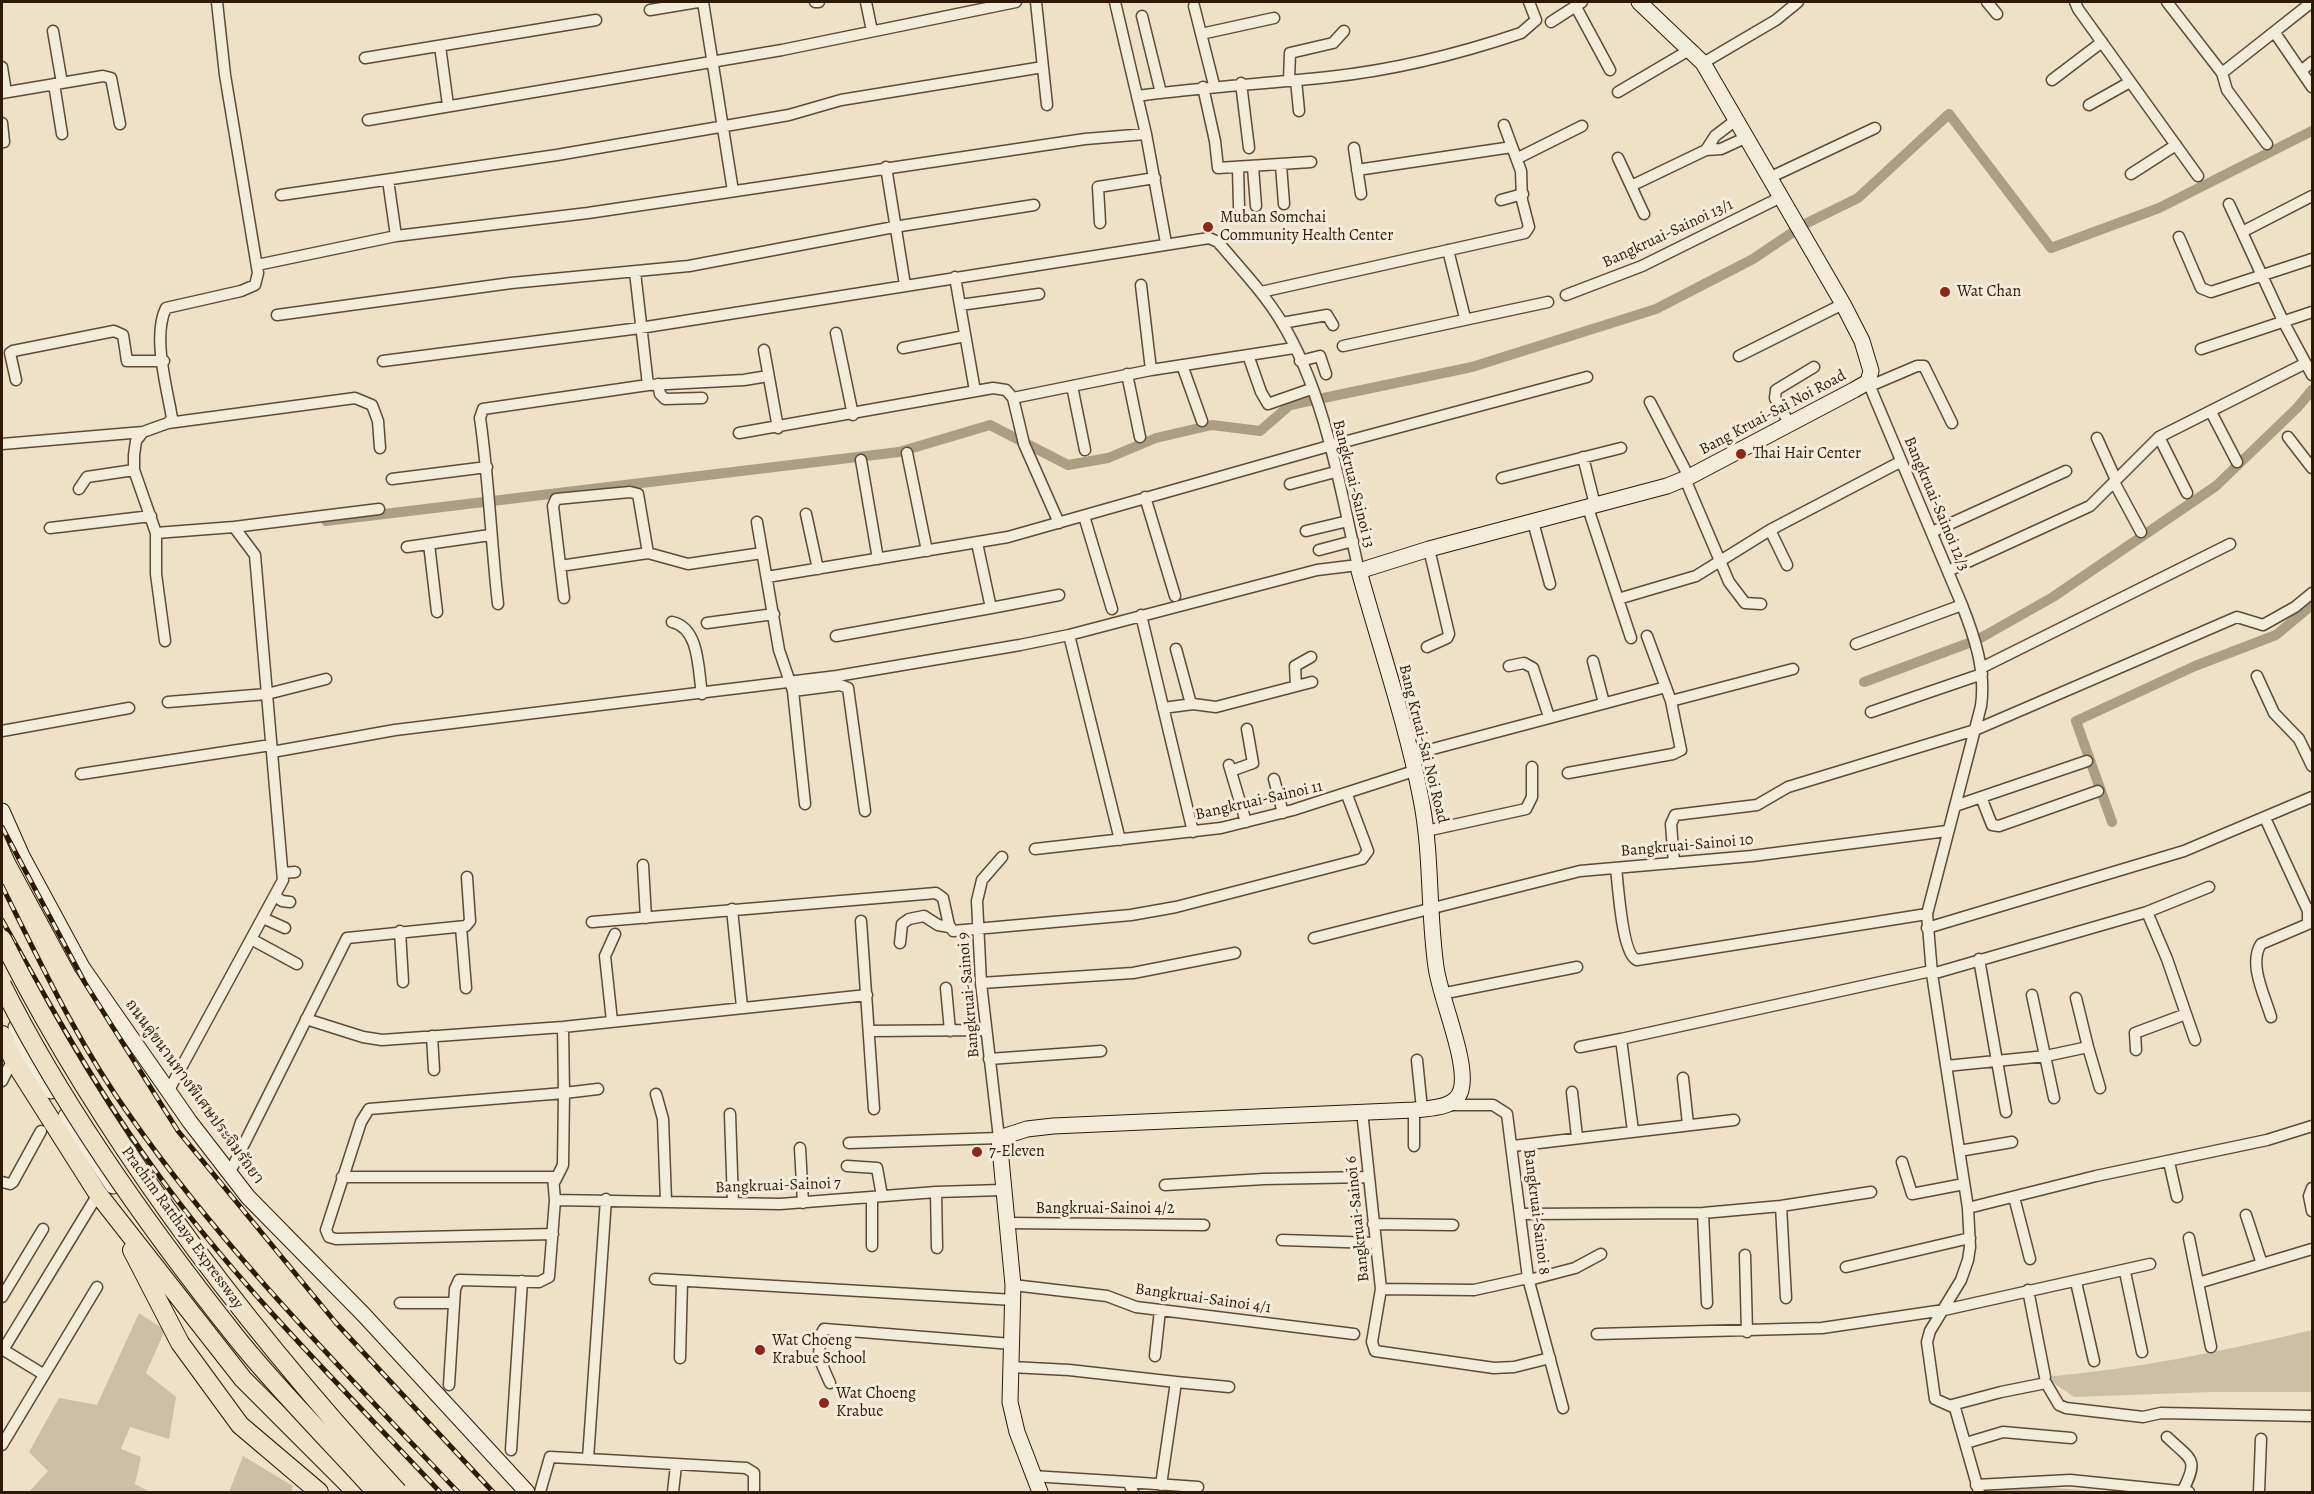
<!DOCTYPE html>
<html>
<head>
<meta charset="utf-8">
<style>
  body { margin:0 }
  #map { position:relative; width:2314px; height:1494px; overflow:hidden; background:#eee1c7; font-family:Alegreya,serif }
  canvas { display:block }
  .frame { position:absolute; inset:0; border:3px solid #2d1905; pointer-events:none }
</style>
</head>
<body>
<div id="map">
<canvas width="2314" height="1494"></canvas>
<div class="frame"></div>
</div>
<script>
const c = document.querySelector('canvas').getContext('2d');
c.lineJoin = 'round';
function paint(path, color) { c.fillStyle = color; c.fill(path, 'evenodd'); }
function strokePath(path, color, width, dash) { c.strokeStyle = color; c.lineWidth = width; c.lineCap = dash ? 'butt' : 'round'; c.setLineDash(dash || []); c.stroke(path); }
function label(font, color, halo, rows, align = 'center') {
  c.font = font + ' Alegreya,"Noto Serif Thai",serif'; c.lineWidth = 6; c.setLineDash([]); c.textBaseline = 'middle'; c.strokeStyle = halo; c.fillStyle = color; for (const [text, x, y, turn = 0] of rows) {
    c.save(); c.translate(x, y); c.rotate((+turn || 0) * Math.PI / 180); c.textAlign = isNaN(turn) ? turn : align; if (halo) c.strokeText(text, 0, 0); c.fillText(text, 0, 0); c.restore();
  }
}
const green = new Path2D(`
  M 139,1313 L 165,1330 L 146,1373 L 176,1397 L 169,1439 L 130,1427 L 121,1449 L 141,1457 L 135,1484 L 150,1492 L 29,1492 L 48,1471 L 29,1452 L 59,1398 L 97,1405 Z
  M 2312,1330 L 2312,1392 L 2212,1392 L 2074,1397 L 2045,1377 C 2135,1369 2225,1351 2312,1330 Z
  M 243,1456 L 293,1486 L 291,1492 L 229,1492 Z
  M 1990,1483 L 2108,1492 L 1989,1492 Z`);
const canal = new Path2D(`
  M 326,521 L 899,452 L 990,425 L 1068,465 L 1108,458 L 1156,438 L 1212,425 L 1260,431 L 1290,405 L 1472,367 L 1656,309 L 1753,259 L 1805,224 L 1858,198 L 1949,114 L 2051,248 L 2159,208 L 2312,131
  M 1864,682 L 1977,640 L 2053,597 L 2216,486 L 2297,408 L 2312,390
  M 2112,822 L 2076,721 L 2195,666 L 2276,635 L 2312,605`);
const street = new Path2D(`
  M 703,2 L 733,191
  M 815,2 L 819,2
  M 866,2 L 872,31
  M 1036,2 L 1047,105
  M 1115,2 L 1146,134 L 1166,243
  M 1987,2 L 1997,14
  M 2075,2 L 2078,9 L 2198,176
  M 2167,2 L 2222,73 L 2227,90 L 2267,144
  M 1194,6 L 1214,85
  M 1576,7 L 1610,70
  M 650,10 L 698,2
  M 1142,16 L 1161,93
  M 1551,22 L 1582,2
  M 53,31 L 62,83
  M 2275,33 L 2312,87
  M 1201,34 L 1274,18
  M 440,46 L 448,105
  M 365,58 L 596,20
  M 1703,63 L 1776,20 L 1798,2
  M 2,67 L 6,92
  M 2301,71 L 2312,62
  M 2222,73 L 2312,2
  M 1289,80 L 1290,53 L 1333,43 L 1344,31
  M 1296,80 L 1299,111
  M 2052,80 L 2102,42
  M 1241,83 L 1249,148
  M 54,84 L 62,134
  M 1203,87 L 1215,141 L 1218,168 L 1311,162
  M 1618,92 L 1691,49
  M 2,93 L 103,76 L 111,78 L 120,124
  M 1137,96 C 1201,87 1265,84 1329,77 C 1394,70 1459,54 1521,33 L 1536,20 L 1529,2
  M 2089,105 L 2130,82
  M 368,120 L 782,50 L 1016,2
  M 2,123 L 4,142
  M 1354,148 L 1361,194
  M 1706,150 L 1715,136 L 1736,120
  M 1518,158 L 1582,126
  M 1618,158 L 1644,214
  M 1281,165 L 1284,204
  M 886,167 L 905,285
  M 1253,167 L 1256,206
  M 1238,168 L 1239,207
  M 1357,170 L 1512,147
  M 2131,174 L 2176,145
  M 1771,177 L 1875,128
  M 388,180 L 396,236
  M 1631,186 L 1706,150 L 1721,149 L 1747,137
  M 281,195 L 557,155 L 789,115 L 841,100 L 1043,67
  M 1501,200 L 1523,194
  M 2229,204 L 2283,321 L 2312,375
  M 1100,223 L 1098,187 L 1155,178
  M 2242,232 L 2312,196
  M 2179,237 L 2201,288 L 2211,292 L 2312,259
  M 1448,250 L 1465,318
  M 257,265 L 396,236 L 588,213 L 1085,139 L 1146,134
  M 635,272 L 648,385
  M 955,277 L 975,391
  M 1141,285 L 1151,370
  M 1261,292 L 1525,233 L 1529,227 L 1522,200 L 1521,171 L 1504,125
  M 1566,295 L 1642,266 L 1781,197
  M 960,305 L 1039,294
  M 277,315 L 511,283 L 689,266 L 894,227 L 1034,205
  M 1282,323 L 1327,315 L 1333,325
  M 836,333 L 853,415
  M 1343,346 L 1548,302
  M 903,348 L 965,336
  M 2201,349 L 2312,312
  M 764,350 L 778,428
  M 1248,355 L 1261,392 L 1268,404 L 1311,389
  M 1739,356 L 1843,304
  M 383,361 L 640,328 L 1209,238 L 1218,242 C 1240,268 1263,292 1281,321 C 1326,395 1340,489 1359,571
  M 1300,361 L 1320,356 L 1326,374
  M 1182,365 L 1202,421
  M 1127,374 L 1140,437
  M 16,380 L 10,353 L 13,351 L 114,331 L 123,335 L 127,361 L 164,361
  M 1868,382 L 1962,605 C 1975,638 1986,671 1981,706 L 1927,914 L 1932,974 L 1968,1208 L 1970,1247 L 1968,1260 L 1961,1280 L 1930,1331 L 1927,1342 L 1935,1399 L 1955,1408 L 1979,1492
  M 658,384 L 660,394 L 665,399 L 702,398
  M 1072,386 L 1085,450
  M 1870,386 L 1917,366 L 1924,366 L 1952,423
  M 1650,402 L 1689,477
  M 2211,412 L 2237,462
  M 168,423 L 172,418 C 167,388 152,336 166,308 L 241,291 L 255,285 L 258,273 L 225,75 L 217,2
  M 1789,423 L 1775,398 L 1776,390 L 1814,367
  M 739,433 L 993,388 L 1006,390 L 1013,398
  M 2159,437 L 2187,493
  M 2288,437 L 2312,468
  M 2097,438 L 2116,480
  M 2,444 L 143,432
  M 907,453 L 927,551
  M 1583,457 L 1595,505
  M 861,460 L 878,559
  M 1502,478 L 1621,448
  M 392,479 L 487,467
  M 1685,479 L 1729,582 L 1745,603 L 1761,604
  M 2114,482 L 2141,532
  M 1290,484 L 1335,472
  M 79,489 L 87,477 L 134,470
  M 1145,497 L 1175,596
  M 1588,508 L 1618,599 L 1696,576 L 1770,530 L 1900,462
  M 806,514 L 818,569
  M 1084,516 L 1112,609
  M 757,522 L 779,650 L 793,691 L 805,804
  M 1533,522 L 1550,584
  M 1059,523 L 1024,444 L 1013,398 L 1151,370 L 1294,348
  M 50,528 L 151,516
  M 1770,530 L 1787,565
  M 1306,531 L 1348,521
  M 1932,532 L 2066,471
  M 156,533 L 234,527 L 379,509
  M 429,544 L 437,612
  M 407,547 L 490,535
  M 1319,550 L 1353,541
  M 560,566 L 648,553 L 688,564 L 762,553
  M 1948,571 L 2090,506 L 2159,437 L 2304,364
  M 767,577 L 1008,537 L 1329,446 L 1587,377
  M 564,598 L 553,506 L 556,499 L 630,492 L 638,494 L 648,553
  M 1618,599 L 1631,638
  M 498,604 C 491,542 489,480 480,418 L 483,409 L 648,385 L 744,380 L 768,376
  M 991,608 L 1059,595
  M 1141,615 L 1193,832
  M 672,622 C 700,628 698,670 702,694
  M 707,623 L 774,614
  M 1069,635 L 1120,840
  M 836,636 L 991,608 L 977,543
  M 165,641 L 156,574 L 156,533 L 134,470 L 134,455 L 136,441 L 143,432 L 168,423 L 355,398 L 372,405 L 378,421 L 380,448
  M 1856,644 L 1962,605
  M 1427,647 L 1447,638 L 1449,634 L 1429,549
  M 1176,649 L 1191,704
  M 1593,661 L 1604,703
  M 1509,666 L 1524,663 L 1533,668 L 1549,717
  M 1981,668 L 2230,544
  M 2257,676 L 2274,713 L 2299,739 L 2312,766
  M 1296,685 L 1295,666 L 1311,657
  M 793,691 L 840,685 L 848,688 L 865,811
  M 1671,701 L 1793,669
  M 168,702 L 267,694 L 326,679
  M 1163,708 L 1193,704 L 1216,707 L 1312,682
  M 1871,712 L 1982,674
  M 2,731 L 129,708
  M 272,752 L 395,730 L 837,676 L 1020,645 L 1069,635 L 1317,570 L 1358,565
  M 1410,755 L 1666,687
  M 1229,765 L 1246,822
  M 1231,771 L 1253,763 L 1247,729
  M 1568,773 L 1673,754 L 1681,750 L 1671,701 L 1647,636
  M 81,774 L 271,745
  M 1274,779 L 1283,813
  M 1981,797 L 1992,825 L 1999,826 L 2098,791
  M 1955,806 L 2087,761
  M 2265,818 L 2308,911
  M 1426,831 L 1526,809 L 1532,797 L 1532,767
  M 1035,849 L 1221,828 L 1293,810 L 1414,771
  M 1674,863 L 1671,824 L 1675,815 L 1757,805 L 1788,787 L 1975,730 L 2237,617 L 2263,625 L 2295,607 L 2312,593
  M 643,865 L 646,918
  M 1616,868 C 1618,884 1622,955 1637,960 L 1927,914
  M 283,873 L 295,872
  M 275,896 L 282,901 L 290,902
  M 732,909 L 742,1007
  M 2147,912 L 2167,959 L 2195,1040
  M 263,918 L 285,928
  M 861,921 L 874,1109
  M 592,922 L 936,893 L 943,898 L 949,925 L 953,931 L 1131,915 L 1176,907 L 1362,859 L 1368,851 L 1347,795
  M 461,927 L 466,988
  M 1927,928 L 2184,851 L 2312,797
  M 400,931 L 403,982
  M 1314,938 L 1580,871 L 1752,856 L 1947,831
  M 251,939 L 297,964
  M 900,943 L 902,924 L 909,919 L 924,916 L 938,925 L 949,927
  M 1979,959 L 2006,1112
  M 1932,974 L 2147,912 L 2209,887
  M 981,983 L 1133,973 L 1235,953
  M 946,988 L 950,1031
  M 1441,994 L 1577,967
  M 2032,995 L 2054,1098
  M 2271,1017 C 2265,996 2248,964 2261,944 L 2308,924 L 2308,911 L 2312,909
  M 306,1019 L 363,1037 L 382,1040 L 563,1027 L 867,995
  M 612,1021 L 605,956 L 615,934
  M 563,1027 L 564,1093 L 598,1089
  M 870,1031 L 986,1030
  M 432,1036 L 434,1070
  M 1580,1047 L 1621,1039
  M 2088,1047 L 2100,1088
  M 2136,1050 L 2135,1033 L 2186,1014
  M 989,1059 L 1101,1051
  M 1417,1060 L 1422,1109
  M 1946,1066 L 2046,1056 L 2088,1047 L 2076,998
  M 1683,1078 L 1688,1124
  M 2,1081 L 9,1067
  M 169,1090 L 283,880 L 255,555 L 234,527
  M 1572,1092 L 1577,1137
  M 656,1094 L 663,1119 L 666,1201
  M 1448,1105 L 1493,1105 L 1507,1114 L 1528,1278 L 1563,1408
  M 1362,1111 L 1381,1289 L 1372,1342 L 1375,1351 L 1494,1368 L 1514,1367 L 1550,1358
  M 730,1114 L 733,1203
  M 1633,1131 L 1621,1039 L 1931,971
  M 849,1143 L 999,1138 L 981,983 L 977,901 L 982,880 L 1002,857
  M 1414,1146 L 1414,1110
  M 1513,1146 L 1734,1120
  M 800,1148 L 803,1203
  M 1959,1151 L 2012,1142
  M 1902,1162 L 1912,1194 L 1964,1184
  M 2169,1162 L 2177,1197
  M 847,1166 L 877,1168 L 882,1196
  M 230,1172 L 347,938 L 466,926 L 470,921 L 467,877
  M 342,1177 L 553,1177 L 555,1200 L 549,1277 L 539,1282 L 459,1280 L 455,1289 L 449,1385
  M 2,1182 L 10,1184 L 13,1182 L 41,1131
  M 1165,1185 L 1264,1179 L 1367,1177
  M 2312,1188 L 2309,1196 L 2312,1211
  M 936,1192 L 937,1248
  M 2014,1197 L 2030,1259
  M 606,1199 L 588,1459 L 746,1468 L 754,1473 L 754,1492
  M 555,1200 L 780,1204 L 936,1192 L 1002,1190
  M 1781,1206 L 1786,1298
  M 1968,1208 L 2096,1176 L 2267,1140 L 2312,1126
  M 1703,1213 L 1707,1303
  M 1521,1214 L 1703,1213 L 1781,1206 L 1871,1192
  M 2246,1215 L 2262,1264
  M 1007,1223 L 1204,1225
  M 1373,1224 L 1453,1225
  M 553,1234 L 336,1239 L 329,1237 L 326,1230 L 361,1122 L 369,1109 L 564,1093 L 563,1165 L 555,1181
  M 2189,1238 L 2211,1347
  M 1282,1240 L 1375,1243
  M 872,1246 L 872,1197
  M 1745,1255 L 1747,1332
  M 1846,1267 L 1970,1238
  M 2125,1272 L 2142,1352
  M 655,1279 L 1014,1300
  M 1529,1280 L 1575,1268 L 1601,1254
  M 2076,1282 L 2094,1361
  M 2198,1283 L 2312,1249
  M 1013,1285 L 1107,1296 L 1136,1307 L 1354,1334
  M 1381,1289 L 1474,1290 L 1528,1278
  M 2028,1290 L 2045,1377
  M 2,1297 L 43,1229
  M 400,1303 L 454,1303
  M 1597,1334 L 1822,1328 L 1944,1310 L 2150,1264
  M 2,1349 L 43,1374
  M 3,1350 L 95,1199
  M 1155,1356 L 1160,1310
  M 680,1358 L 682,1281
  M 1011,1367 L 1069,1370 L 1176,1382 L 1161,1485
  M 1176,1382 L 1229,1387
  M 830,1383 L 819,1358 L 820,1336 L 824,1329 L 1012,1344
  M 1952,1405 L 2001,1392 L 2046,1383 L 2059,1405 L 2066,1408 L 2143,1417 L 2161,1413 L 2312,1416
  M 2167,1437 C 2191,1460 2200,1458 2182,1492
  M 1966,1443 L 2003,1432 L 2071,1438
  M 2,1445 L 97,1287
  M 511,1450 L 522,1281
  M 1032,1476 L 1128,1482 L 1133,1492
  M 1128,1482 L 1198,1487
  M 1976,1485 L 2070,1480 L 2189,1492
  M 540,1492 L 550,1457 L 588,1459
  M 673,1492 L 676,1465
  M 2259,1492 L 2261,1439`);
const secondary = new Path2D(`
  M 2,811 L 22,856 L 82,967 L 190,1122 L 248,1197 L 364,1315 L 527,1492
  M 16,1027 L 27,1052 L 51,1091
  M 66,1116 L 113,1186
  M 1040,1492 L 1017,1432 L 1010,1402 L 1013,1285 L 999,1138 L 1027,1129 L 1053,1126 L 1414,1110 C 1429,1108 1456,1109 1461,1090 C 1469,1063 1440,998 1436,967 C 1428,911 1432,854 1421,799 C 1406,722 1380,647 1359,571 L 1429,549 L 1667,486 L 1689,477 L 1854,390 L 1868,382 L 1871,371 L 1862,341 L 1843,304 L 1703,63 L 1639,2`);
const highway = new Path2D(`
  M 2,1035 L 15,1063 L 98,1194 L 243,1379 L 356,1492
  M 132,1250 L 180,1343 L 240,1425 L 319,1492`);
const rail = new Path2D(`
  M 2,827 L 85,983 L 178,1131 L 336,1323 L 493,1492
  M 2,886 C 41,964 79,1045 130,1116 C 226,1253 344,1371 458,1492
  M 2,920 C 59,1022 117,1125 191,1218 C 267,1314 356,1402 440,1492`);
const highwayBridge = new Path2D(`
  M 2,939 C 104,1142 244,1325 398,1492
  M 2,985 C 63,1107 150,1229 236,1337 C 279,1391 330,1441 376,1492`);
const markers = [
  [1208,227,6,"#8f2418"],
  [1945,292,6,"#8f2418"],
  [1741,454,6,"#8f2418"],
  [977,1152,6,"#8f2418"],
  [760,1350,6,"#8f2418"],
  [824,1403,6,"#8f2418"]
];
const poiNames = [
  ["Muban Somchai",1220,218],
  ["Community Health Center",1220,236],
  ["Wat Chan",1957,292],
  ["Thai Hair Center",1753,454],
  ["7-Eleven",989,1152],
  ["Wat Choeng",772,1341],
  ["Krabue School",772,1359],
  ["Wat Choeng",836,1394],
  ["Krabue",836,1412]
];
const streetNames = [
  ["Bangkruai-Sainoi 13/1",1668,234,-25],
  ["Bang Kruai-Sai Noi Road",1773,413,-28],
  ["Bangkruai-Sainoi 13",1353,484,76],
  ["Bangkruai-Sainoi 12/3",1936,504,67],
  ["Bang Kruai-Sai Noi Road",1423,744,76],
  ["Bangkruai-Sainoi 11",1259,801,-13],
  ["Bangkruai-Sainoi 10",1687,846,-5],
  ["Bangkruai-Sainoi 9",969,995,-95],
  ["ถนนคู่ขนานทางพิเศษประจิมรัถยา",194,1092,54],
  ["Bangkruai-Sainoi 7",778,1186,-2],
  ["Bangkruai-Sainoi 4/2",1105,1209],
  ["Bangkruai-Sainoi 8",1536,1212,83],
  ["Bangkruai-Sainoi 6",1358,1219,-96],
  ["Prachim Ratthaya Expressway",182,1228,54],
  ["Bangkruai-Sainoi 4/1",1203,1299,8]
];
paint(green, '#cdbfa6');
strokePath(canal, '#ac9d85', 10);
strokePath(street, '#5d4b36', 13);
strokePath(secondary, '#2d1905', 17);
strokePath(highway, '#2d1905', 20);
strokePath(street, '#f4ecdb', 10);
strokePath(secondary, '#f4ecdb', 15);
strokePath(highway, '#eee1c7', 18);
strokePath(rail, '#2d1905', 5);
strokePath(rail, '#f4ecdb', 3, [9]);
strokePath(highwayBridge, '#2d1905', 20, []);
strokePath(highwayBridge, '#eee1c7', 18);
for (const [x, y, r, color] of markers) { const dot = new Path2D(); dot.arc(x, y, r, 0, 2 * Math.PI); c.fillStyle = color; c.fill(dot); strokePath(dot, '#f4ecdb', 2); }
label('16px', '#2d1905', '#f4ecdb', poiNames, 'left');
label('16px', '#2d1905', '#f4ecdb', streetNames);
</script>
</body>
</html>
